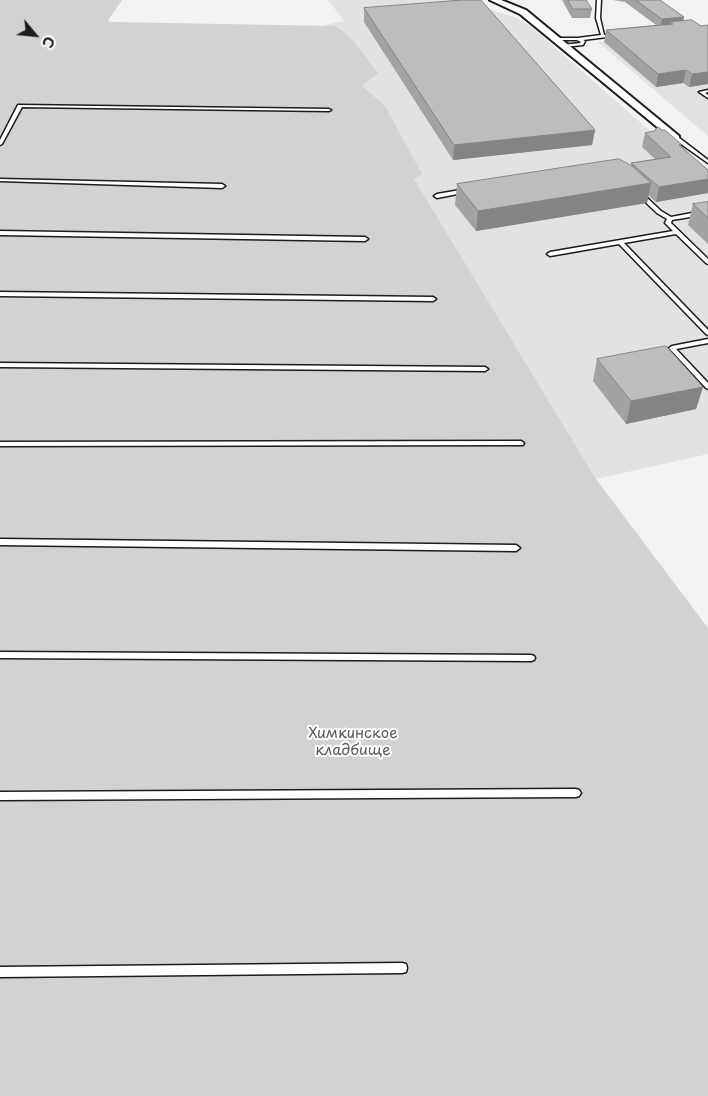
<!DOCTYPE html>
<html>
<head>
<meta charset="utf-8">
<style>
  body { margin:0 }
  #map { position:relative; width:708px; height:1096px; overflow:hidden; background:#f2f2f2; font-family:"Playpen Sans",sans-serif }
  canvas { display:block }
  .north { position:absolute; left:10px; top:10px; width:50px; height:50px; -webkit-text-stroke:4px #fff; paint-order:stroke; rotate:118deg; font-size:14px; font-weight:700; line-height:20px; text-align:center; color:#1c1c1c }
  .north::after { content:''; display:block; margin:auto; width:18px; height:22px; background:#1c1c1c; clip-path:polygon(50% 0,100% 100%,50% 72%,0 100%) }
</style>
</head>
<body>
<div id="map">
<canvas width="708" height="1096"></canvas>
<div class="north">С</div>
</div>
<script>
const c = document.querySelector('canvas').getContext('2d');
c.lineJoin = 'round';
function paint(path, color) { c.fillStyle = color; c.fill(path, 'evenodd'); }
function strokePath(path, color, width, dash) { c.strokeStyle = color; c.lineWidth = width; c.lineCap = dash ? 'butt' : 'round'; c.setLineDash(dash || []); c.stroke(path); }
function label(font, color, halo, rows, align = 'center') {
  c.font = font + ' "Playpen Sans",sans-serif'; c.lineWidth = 4; c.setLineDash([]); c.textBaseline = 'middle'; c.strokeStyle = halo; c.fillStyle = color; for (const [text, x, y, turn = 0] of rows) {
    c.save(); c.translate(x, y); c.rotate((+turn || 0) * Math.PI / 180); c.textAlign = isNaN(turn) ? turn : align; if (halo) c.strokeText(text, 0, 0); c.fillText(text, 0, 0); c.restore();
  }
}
const built = new Path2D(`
  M 328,0 L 458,0 L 518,18 L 536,31 L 664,143 L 708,172 L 708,454 L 596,479 L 379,122 L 325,25 L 344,21 Z
  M 708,32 L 708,136 L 598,42 Z`);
const green = new Path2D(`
  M 0,0 L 122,0 L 109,19 L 109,22 L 335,26 C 354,36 364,57 378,73 L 362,86 L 385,106 L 422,174 L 414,179 L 596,479 L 708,628 L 708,1096 L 0,1096 Z`);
const lane = new Path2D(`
  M 597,0 L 601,0 L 600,18 L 604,35 L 614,34 L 616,35 L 615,36 L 583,40 L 585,41 L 583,45 L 564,47 L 563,47 L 563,45 L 580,43 L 581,42 L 577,40 L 555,40 L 555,38 L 578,38 L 601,35 L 596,18 Z
  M 708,90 L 708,92 L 705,93 L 708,95 L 708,98 L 699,92 Z
  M 18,105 L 329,109 L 331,110 L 329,111 L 22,107 L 2,144 L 0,145 L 0,140 Z
  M 674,137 L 678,137 L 708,160 L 708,163 L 674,139 Z
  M 0,179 L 222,184 L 225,186 L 222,188 L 0,181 Z
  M 466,189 L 469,191 L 468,192 L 437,198 L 434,196 L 437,194 Z
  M 639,194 L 643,194 L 661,211 L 671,217 L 708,210 L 708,214 L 672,220 L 671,223 L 708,259 L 708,264 L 706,263 L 676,234 L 624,243 L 708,330 L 708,335 L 706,334 L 619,244 L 550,256 L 547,254 L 550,252 L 673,231 L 665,223 L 667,219 L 657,213 L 639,196 Z
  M 0,231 L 365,237 L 368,239 L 365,241 L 0,235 Z
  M 0,292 L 433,297 L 436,299 L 433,301 L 0,296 Z
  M 708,339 L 708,343 L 676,349 L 708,383 L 708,389 L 706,388 L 669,348 L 672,346 Z
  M 0,363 L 485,367 L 488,369 L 485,371 L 0,367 Z
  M 521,441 L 524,443 L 523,445 L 0,446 L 0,442 Z
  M 0,539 L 516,545 L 520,548 L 516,551 L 0,545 Z
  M 0,652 L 531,655 L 534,656 L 535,658 L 534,660 L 531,661 L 0,658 Z
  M 576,789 L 579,790 L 581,793 L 579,796 L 576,797 L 0,800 L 0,792 Z
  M 402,963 L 406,964 L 407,968 L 406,972 L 402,973 L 0,977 L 0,967 Z`);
const street = new Path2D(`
  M 490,0 L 501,0 L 526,10 L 679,136 L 679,140 L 673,140 L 520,14 Z`);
const wall = new Path2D(`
  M 562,0 L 586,0 L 592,9 L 590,18 L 572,18 Z
  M 613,0 L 660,0 L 683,20 L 701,26 L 708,25 L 708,84 L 689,87 L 683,83 L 656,87 L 604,42 L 606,30 L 656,25 L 625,2 Z
  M 364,8 L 595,130 L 592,145 L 453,160 L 364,22 Z
  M 645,133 L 681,144 L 681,147 L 708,170 L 708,193 L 656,202 L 648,195 L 647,203 L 476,231 L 455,205 L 457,184 L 631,165 L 631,163 L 655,159 L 642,147 Z
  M 708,202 L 708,244 L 688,225 L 693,204 Z
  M 597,359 L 703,387 L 696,409 L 626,424 L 593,381 Z`);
const shadedWall = new Path2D(`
  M 684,17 L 682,26 L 673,24 L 670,22 L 669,28 L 660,28 L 662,19 Z
  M 686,70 L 683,83 L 656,87 L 658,74 Z
  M 708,72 L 708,84 L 689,87 L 692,74 Z
  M 595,130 L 592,145 L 453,160 L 454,145 Z
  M 708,179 L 708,193 L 656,202 L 659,187 Z
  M 651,183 L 647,203 L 476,231 L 478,211 Z
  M 703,387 L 696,409 L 626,424 L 631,401 Z`);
const building = new Path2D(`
  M 463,0 L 481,0 L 595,130 L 454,145 L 364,8 Z
  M 568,0 L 586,0 L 592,9 L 573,9 Z
  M 636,0 L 660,0 L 684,17 L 662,19 Z
  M 692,20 L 701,26 L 708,25 L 708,72 L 692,74 L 686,70 L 658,74 L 606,30 L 673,24 L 670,22 Z
  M 658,127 L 662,130 L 665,130 L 681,144 L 679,145 L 708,170 L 708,179 L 659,187 L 631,163 L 671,157 L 645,133 L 654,131 Z
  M 619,159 L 632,166 L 651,183 L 478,211 L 457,184 Z
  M 708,202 L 708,218 L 693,204 Z
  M 666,346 L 703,387 L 631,401 L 597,359 Z`);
const parkNames = [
  ["Химкинское",353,734],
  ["кладбище",353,751]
];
paint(built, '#e2e2e2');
paint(green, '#d2d2d2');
strokePath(lane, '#1c1c1c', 3);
strokePath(street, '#1c1c1c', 4);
paint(lane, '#fff');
paint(street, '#fff');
paint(wall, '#a3a3a3');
paint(shadedWall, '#848484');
paint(building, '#bdbdbd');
strokePath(building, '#848484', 1);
label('15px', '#5c5c5c', '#fff', parkNames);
</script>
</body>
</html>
